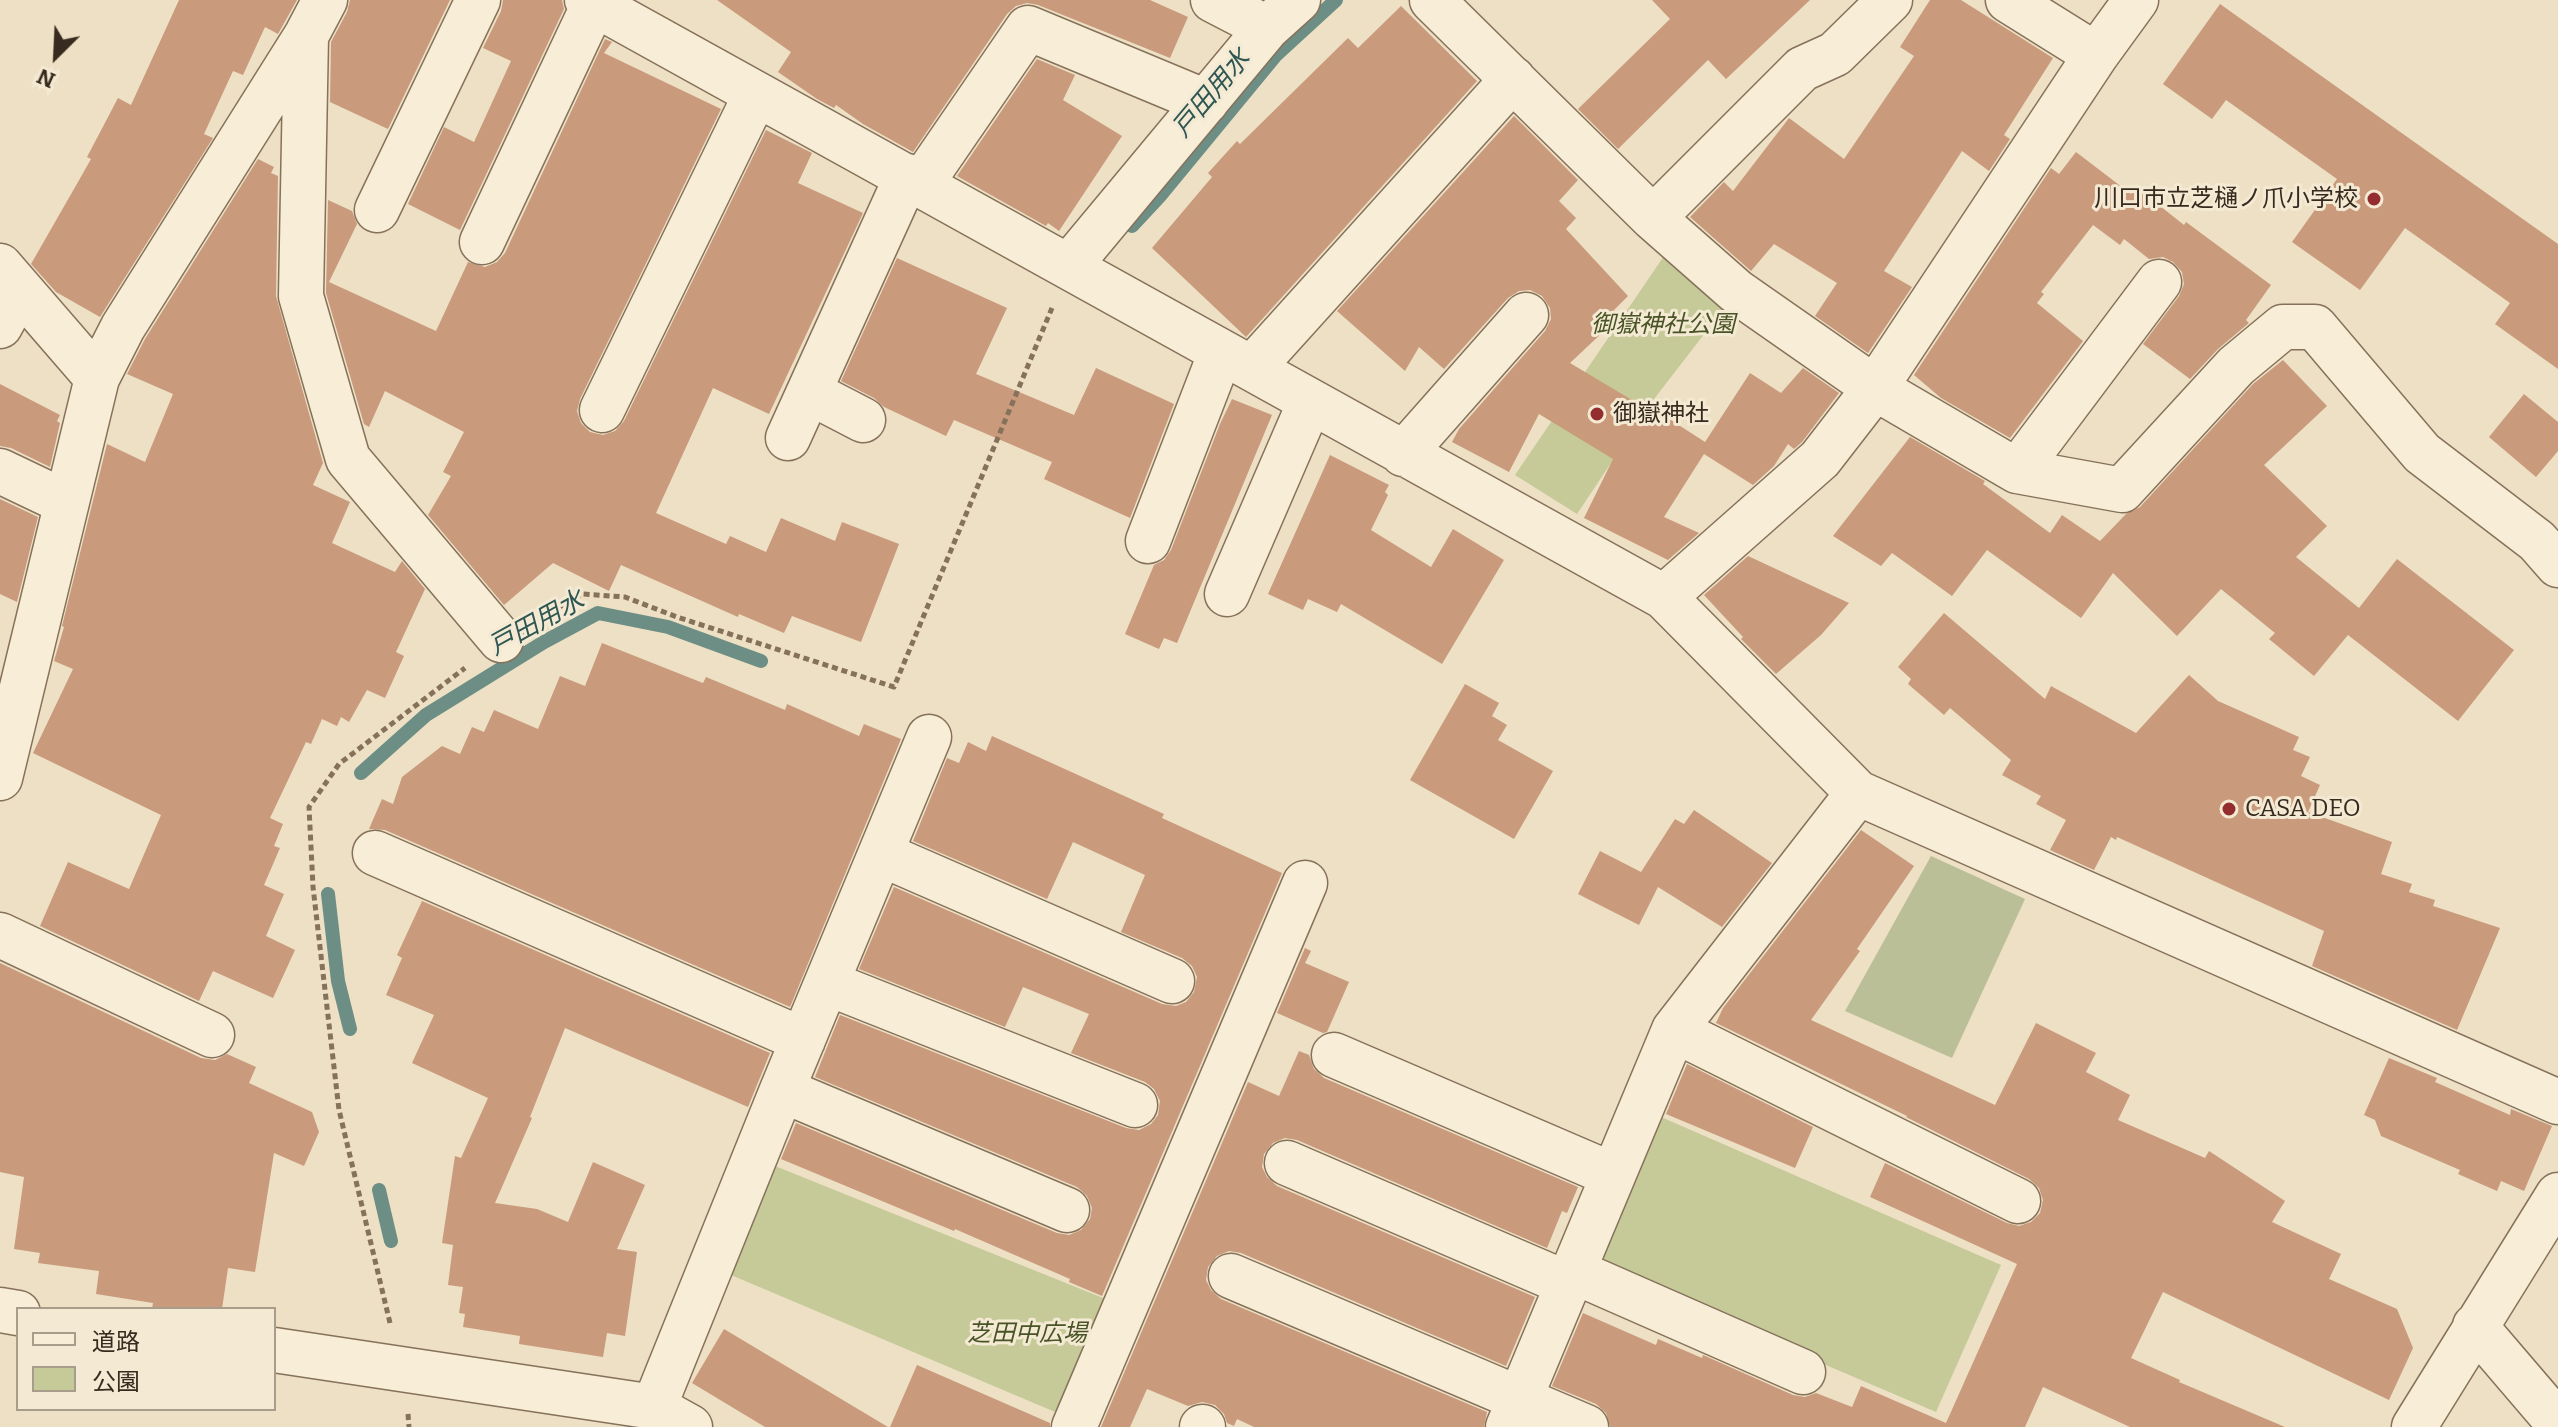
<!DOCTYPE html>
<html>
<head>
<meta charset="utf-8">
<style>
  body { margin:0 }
  #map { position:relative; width:2558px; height:1427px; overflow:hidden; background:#ede0c4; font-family:Bitter,"Noto Sans JP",serif }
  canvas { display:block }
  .legend { position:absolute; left:16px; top:1307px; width:260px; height:104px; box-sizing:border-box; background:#f4ead3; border:2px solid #a89d8b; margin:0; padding:10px 14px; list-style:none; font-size:24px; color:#372a1e }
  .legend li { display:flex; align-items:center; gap:16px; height:40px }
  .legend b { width:40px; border:2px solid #a89d8b }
  .north { position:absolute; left:16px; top:16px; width:80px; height:80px; -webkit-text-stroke:6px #f4ead3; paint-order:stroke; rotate:204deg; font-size:22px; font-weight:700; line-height:32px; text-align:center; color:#372a1e }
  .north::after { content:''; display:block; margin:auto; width:28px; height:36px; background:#372a1e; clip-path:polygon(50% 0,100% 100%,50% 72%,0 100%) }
</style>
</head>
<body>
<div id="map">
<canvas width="2558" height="1427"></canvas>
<ul class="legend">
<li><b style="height:10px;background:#f8edd7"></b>道路</li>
<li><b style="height:22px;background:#c5ca98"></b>公園</li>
</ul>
<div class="north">N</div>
</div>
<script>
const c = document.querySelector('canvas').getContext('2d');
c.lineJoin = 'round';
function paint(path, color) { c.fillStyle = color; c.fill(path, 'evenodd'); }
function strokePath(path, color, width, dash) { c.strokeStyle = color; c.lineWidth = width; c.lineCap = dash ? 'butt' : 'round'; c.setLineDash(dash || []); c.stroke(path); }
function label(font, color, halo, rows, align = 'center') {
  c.font = font + ' Bitter,"Noto Sans JP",serif'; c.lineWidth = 6; c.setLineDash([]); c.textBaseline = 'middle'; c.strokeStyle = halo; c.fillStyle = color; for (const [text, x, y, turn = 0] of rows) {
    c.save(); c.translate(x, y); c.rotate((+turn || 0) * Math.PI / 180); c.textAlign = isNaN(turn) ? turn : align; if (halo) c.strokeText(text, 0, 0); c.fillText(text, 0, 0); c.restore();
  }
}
const green = new Path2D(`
  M 1666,253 L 1725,307 L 1651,403 L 1577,514 L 1515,475 Z
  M 1661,1117 L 2001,1265 L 1936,1412 L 1596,1267 Z
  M 775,1166 L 1118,1304 L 1067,1417 L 731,1275 Z`);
const cemetery = new Path2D(`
  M 1931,856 L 2025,899 L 1952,1058 L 1845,1011 Z`);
const stream = new Path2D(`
  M 1132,226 L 1159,197 L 1276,55 L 1336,0
  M 361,773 L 426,715 L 544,642 L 598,613 L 668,627 L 761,661
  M 328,894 L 338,981 L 350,1029
  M 379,1190 L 391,1241`);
const building = new Path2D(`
  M 179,0 L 297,0 L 278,34 L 265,27 L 243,75 L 233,71 L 204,134 L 213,138 L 100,317 L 56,292 L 31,264 L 78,182 L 91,159 L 87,157 L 118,98 L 131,105 Z
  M 350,0 L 450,0 L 388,129 L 330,102 L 331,42 L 347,12 Z
  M 503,0 L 562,0 L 564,9 L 460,230 L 408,204 L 444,127 L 474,142 L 511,61 L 483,48 L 501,11 Z
  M 717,0 L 1150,0 L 1188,17 L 1170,58 L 1038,5 L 1027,3 L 1016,6 L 1007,14 L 913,152 L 863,124 L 836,105 L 834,108 L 817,99 L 778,72 L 791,52 Z
  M 1652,0 L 1810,0 L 1726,79 L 1708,60 L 1618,149 L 1578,109 L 1670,19 Z
  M 1930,0 L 1961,0 L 2053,58 L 2004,135 L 2010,139 L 1989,171 L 1962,151 L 1884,271 L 1912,287 L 1868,353 L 1815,316 L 1837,283 L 1774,244 L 1751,271 L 1690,217 L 1724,182 L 1733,191 L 1789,118 L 1844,159 L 1914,56 L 1900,47 Z
  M 2220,4 L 2558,244 L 2558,369 L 2495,324 L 2510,303 L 2405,228 L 2360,290 L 2292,242 L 2337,179 L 2226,100 L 2212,119 L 2163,84 Z
  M 1401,6 L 1477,81 L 1246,337 L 1152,248 L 1212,177 L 1208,173 L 1237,141 L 1240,144 L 1348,38 L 1358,48 Z
  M 605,39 L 612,42 L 604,53 L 721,109 L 580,399 L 577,411 L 581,423 L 590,432 L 603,435 L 615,431 L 624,421 L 766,130 L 812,153 L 798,183 L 863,213 L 769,414 L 713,388 L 656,513 L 726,544 L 730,536 L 766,552 L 781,518 L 835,541 L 842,522 L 899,544 L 861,642 L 792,616 L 784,633 L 739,614 L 738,617 L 621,565 L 609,591 L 553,563 L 504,605 L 428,515 L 451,476 L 443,472 L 464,432 L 385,391 L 369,427 L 364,424 L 326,293 L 328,200 L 352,211 L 357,224 L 329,282 L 436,331 L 468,262 L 485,267 L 497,262 L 505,253 Z
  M 1037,59 L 1075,75 L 1063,100 L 1122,136 L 1059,231 L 1048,223 L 1046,226 L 957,176 Z
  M 1514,116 L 1578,180 L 1559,201 L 1576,218 L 1566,229 L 1628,296 L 1614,310 L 1620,316 L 1570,363 L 1652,412 L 1654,409 L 1705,442 L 1750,373 L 1781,393 L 1803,368 L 1839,393 L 1802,442 L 1794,449 L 1788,444 L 1774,466 L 1753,485 L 1704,454 L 1664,517 L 1699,533 L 1668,560 L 1584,518 L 1613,459 L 1539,414 L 1509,472 L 1452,442 L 1459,429 L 1545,331 L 1551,319 L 1550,308 L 1542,296 L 1530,290 L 1519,291 L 1508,298 L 1444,369 L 1419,347 L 1405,371 L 1337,311 Z
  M 2076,152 L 2131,194 L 2136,187 L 2184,225 L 2186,222 L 2271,285 L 2246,320 L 2249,323 L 2218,349 L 2190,379 L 2143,344 L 2179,296 L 2184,284 L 2182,272 L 2173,262 L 2163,257 L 2149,259 L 2124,239 L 2120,245 L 2093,225 L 2041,292 L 2044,294 L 2037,303 L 2083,341 L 2010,438 L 1941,398 L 1914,375 L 2051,168 L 2059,174 Z
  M 258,159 L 274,167 L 271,173 L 278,176 L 276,296 L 323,463 L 313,485 L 350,502 L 332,543 L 395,572 L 402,561 L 425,589 L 396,652 L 404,656 L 385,698 L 367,690 L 349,722 L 341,717 L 337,726 L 322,719 L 311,744 L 306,742 L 270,818 L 283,824 L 274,846 L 280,848 L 264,885 L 284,894 L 266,936 L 295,950 L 273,998 L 213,971 L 199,1001 L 40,926 L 68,862 L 129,889 L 161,815 L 33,753 L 73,669 L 54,661 L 64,627 L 62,626 L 107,444 L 145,462 L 173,394 L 127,374 L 145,339 Z
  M 897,258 L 1007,308 L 976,374 L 1074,415 L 1096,368 L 1174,404 L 1130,518 L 1044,479 L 1052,462 L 954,420 L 946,436 L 884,407 L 874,398 L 841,381 Z
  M 2283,360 L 2327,406 L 2264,465 L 2327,526 L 2296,557 L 2359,608 L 2397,559 L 2514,650 L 2458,721 L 2348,635 L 2314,676 L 2269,639 L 2275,633 L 2221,589 L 2177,636 L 2113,573 L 2081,618 L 1987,550 L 1952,596 L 1892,553 L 1881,566 L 1833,536 L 1910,437 L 1985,481 L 1983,484 L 2050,533 L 2062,515 L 2100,541 L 2126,514 L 2140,507 L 2253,384 Z
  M 0,384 L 60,415 L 57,421 L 60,423 L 50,467 L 11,448 L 0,446 Z
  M 2524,394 L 2558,422 L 2558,451 L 2536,477 L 2489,437 Z
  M 1232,399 L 1272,415 L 1177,643 L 1164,638 L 1159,649 L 1125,634 L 1154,565 L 1164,560 L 1171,550 L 1220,424 Z
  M 1330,455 L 1389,485 L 1385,492 L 1388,495 L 1371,530 L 1431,567 L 1453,529 L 1504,560 L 1442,664 L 1341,604 L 1337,612 L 1308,599 L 1303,610 L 1268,594 Z
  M 0,499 L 38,517 L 17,602 L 0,594 Z
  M 1748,556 L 1849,603 L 1821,635 L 1776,674 L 1741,639 L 1743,637 L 1704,595 Z
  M 1944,613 L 2045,699 L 2051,686 L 2136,733 L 2189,675 L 2218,701 L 2299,737 L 2293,750 L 2310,757 L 2301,776 L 2320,785 L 2308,812 L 2392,842 L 2381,874 L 2412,884 L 2409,892 L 2435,900 L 2433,906 L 2500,928 L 2457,1030 L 2312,966 L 2324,931 L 2117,837 L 2116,840 L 2111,837 L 2094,870 L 2050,850 L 2066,820 L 2036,804 L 2041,796 L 2002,775 L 2011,760 L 1950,708 L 1944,715 L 1908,684 L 1911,679 L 1898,667 Z
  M 602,643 L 703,683 L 706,677 L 785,710 L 787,704 L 859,736 L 864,724 L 901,739 L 790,1007 L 385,830 L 369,829 L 382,799 L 393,804 L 402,777 L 442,746 L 460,754 L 472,727 L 484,732 L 494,710 L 538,729 L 560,676 L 585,686 Z
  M 1465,684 L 1499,703 L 1492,716 L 1507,725 L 1498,740 L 1553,771 L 1514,839 L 1410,780 Z
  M 992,736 L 1164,814 L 1162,818 L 1282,873 L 1102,1296 L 1069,1282 L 1070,1279 L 955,1229 L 954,1231 L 781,1159 L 796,1123 L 1057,1233 L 1069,1235 L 1081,1230 L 1090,1219 L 1092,1208 L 1087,1196 L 1077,1187 L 815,1077 L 840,1015 L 1126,1128 L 1139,1130 L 1151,1124 L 1158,1115 L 1160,1101 L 1154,1089 L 1145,1082 L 1071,1053 L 1089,1014 L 1023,987 L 1005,1027 L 859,969 L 894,887 L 1162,1004 L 1176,1006 L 1186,1002 L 1194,992 L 1197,977 L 1192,966 L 1182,958 L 1121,932 L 1145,875 L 1073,842 L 1047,899 L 913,841 L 947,758 L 959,763 L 968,742 L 986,751 Z
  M 1694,810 L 1772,863 L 1722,927 L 1658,887 L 1639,925 L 1578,894 L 1600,851 L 1641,872 L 1675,819 L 1684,824 Z
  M 1861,830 L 1914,866 L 1857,949 L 1860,951 L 1811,1020 L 1995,1105 L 2036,1023 L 2096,1053 L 2086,1072 L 2130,1095 L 2118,1120 L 2205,1158 L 2209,1151 L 2285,1201 L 2272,1222 L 2341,1254 L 2329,1279 L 2397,1309 L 2413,1348 L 2389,1400 L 2163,1292 L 2131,1358 L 2180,1380 L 2179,1382 L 2285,1427 L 2130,1427 L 2043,1387 L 2025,1427 L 1610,1427 L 1606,1413 L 1596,1404 L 1552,1386 L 1583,1313 L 1656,1345 L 1658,1339 L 1702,1358 L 1703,1355 L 1793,1395 L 1805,1397 L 1816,1393 L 1852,1407 L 1861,1386 L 1946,1423 L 2017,1264 L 1870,1197 L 1885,1163 L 2007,1223 L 2019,1226 L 2031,1222 L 2040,1213 L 2043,1200 L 2039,1188 L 2029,1179 L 1906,1117 L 1907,1116 L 1716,1023 L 1723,1008 Z
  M 422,901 L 770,1053 L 748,1107 L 565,1028 L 530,1117 L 532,1118 L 495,1203 L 537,1209 L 568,1222 L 593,1162 L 645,1185 L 617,1249 L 637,1252 L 625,1336 L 607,1333 L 603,1357 L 519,1344 L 520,1336 L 463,1327 L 465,1314 L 459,1313 L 463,1287 L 448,1285 L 453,1245 L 442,1243 L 455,1156 L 461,1158 L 488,1098 L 412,1063 L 434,1015 L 386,995 L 402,958 L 397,955 Z
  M 1305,948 L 1311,951 L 1305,963 L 1349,982 L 1327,1032 L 1323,1033 L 1277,1013 Z
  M 0,963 L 201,1058 L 215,1060 L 227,1054 L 256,1067 L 249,1083 L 312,1112 L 319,1132 L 304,1166 L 274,1153 L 255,1272 L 228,1268 L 222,1309 L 152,1309 L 153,1303 L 96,1294 L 99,1271 L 38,1263 L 40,1253 L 14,1249 L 24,1177 L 0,1172 Z
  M 1299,1051 L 1309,1055 L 1314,1069 L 1324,1078 L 1578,1187 L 1567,1213 L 1562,1211 L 1547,1248 L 1297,1140 L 1285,1138 L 1273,1143 L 1264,1154 L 1262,1167 L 1267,1177 L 1277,1186 L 1535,1297 L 1506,1366 L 1241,1253 L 1229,1251 L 1217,1256 L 1208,1267 L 1206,1280 L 1211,1290 L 1221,1299 L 1487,1412 L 1484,1427 L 1254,1427 L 1237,1419 L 1234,1426 L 1227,1423 L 1224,1414 L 1215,1405 L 1202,1402 L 1188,1406 L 1147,1389 L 1130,1427 L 1101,1427 L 1248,1082 L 1279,1096 Z
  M 2389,1058 L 2437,1078 L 2435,1082 L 2510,1115 L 2511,1109 L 2552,1126 L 2524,1191 L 2501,1181 L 2497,1191 L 2458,1174 L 2460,1170 L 2381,1136 L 2375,1120 L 2364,1115 Z
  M 1687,1064 L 1813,1127 L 1795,1168 L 1666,1114 Z
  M 724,1329 L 888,1427 L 765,1427 L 692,1383 Z
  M 917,1365 L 1050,1423 L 1050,1427 L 890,1427 Z`);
const path = new Path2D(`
  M 540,618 L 582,594 L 625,597 L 677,617 L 894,687 L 1052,308
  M 390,1323 L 339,1110 L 313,887 L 309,807 L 339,764 L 465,668
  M 408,1414 L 409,1427`);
const minor = new Path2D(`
  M 587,0 L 1664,597 L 1858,793 L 2558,1102
  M 1213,0 L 1267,28
  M 1432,0 L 1653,218 L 1736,291 L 1875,388 L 2017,471 L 2122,490 L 2236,366 L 2283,327 L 2315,327 L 2422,453 L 2537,541 L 2558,565
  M 2008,0 L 2096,55
  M 306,36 L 301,296 L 348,459 L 501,640
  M 921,184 L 1028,28 L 1206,102
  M 377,210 L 478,0
  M 1653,218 L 1802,69 L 1835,54 L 1890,0
  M 482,242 L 594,4
  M 0,266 L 97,378
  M 1069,266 L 1267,28 L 1298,0
  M 0,326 L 20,289
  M 1252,368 L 1513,79
  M 809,392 L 863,420
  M 602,410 L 756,94
  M 788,438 L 907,176
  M 1403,454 L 1526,315
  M 0,471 L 65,502
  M 2017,471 L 2159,282
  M 1148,541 L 1221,352
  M 1227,594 L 1310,402
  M 1664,597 L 1820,459 L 1875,388 L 2096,55 L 2136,0
  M 0,778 L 97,378 L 123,327 L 306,36 L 325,0
  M 375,853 L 803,1040
  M 881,854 L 1172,981
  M 0,935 L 212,1035
  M 827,983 L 1135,1105
  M 1674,1030 L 2018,1201
  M 1334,1055 L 1613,1175
  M 782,1090 L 1067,1210
  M 1287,1163 L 1568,1284
  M 1573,1271 L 1803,1372
  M 1231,1276 L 1586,1427
  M 0,1310 L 18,1313
  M 2475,1326 L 2558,1423
  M 274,1350 L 654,1407 L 690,1427
  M 654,1407 L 782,1090 L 929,737
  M 1074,1427 L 1305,883
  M 1202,1427 L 1203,1427
  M 1508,1427 L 1674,1030 L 1858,793
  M 2414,1427 L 2558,1195`);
const markers = [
  [2374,199,8,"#932d2f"],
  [1597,414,8,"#932d2f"],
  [2229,809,8,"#932d2f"]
];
const poiNames = [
  ["川口市立芝樋ノ爪小学校",2358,199,"right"],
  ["御嶽神社",1613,414],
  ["CASA DEO",2245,809]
];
const parkNames = [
  ["御嶽神社公園",1663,325],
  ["芝田中広場",1027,1334]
];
const waterNames = [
  ["戸田用水",1212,94,-50],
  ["戸田用水",537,624,-29]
];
paint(green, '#c5ca98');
paint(cemetery, '#bbbf97');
strokePath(stream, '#6d8e85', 14);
paint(building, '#c99a7b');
strokePath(minor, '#86715b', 47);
strokePath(path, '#86715b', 5, [6, 4]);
strokePath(minor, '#f8edd7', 44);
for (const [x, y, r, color] of markers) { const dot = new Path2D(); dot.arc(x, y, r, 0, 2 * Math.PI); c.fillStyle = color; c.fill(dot); strokePath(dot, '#f4ead3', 3); }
label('24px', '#372a1e', '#f4ead3', poiNames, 'left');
label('italic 24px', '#485326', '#f4ead3', parkNames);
label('italic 26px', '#2e5653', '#f4ead3', waterNames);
</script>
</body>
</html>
